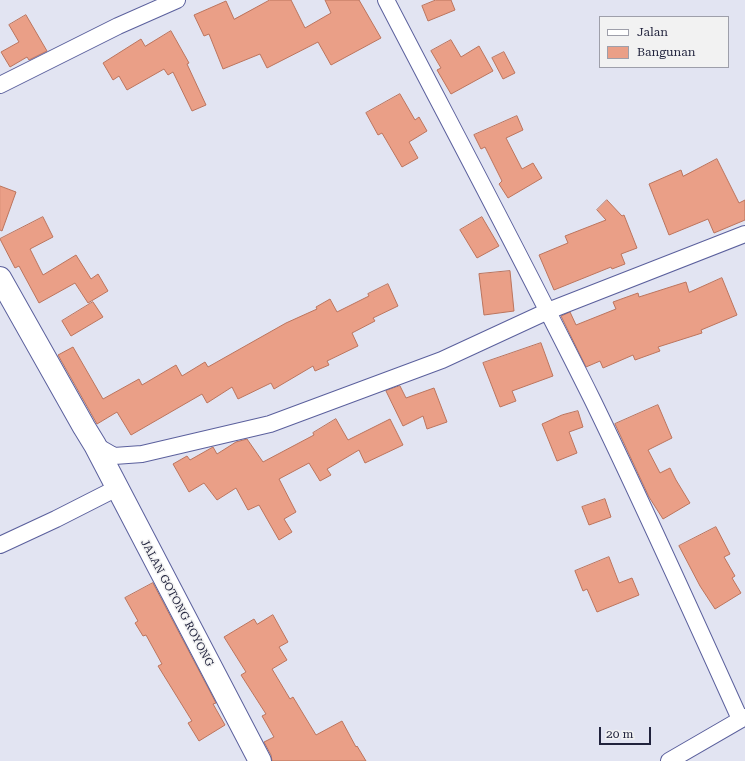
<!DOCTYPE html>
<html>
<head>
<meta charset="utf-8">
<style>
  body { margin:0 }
  #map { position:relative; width:745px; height:761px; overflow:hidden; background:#e2e4f2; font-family:"Roboto Serif",serif }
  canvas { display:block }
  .legend { position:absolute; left:599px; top:16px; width:130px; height:52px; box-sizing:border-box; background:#f2f2f2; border:1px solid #9e9faa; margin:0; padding:5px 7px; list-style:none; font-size:12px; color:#21233d }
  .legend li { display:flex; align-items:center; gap:8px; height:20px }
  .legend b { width:20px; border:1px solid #9e9faa }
  .scale { position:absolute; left:599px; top:727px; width:52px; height:18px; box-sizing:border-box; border:2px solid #21233d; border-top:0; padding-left:5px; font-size:12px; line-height:14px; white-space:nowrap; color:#21233d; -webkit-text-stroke:3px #f2f2f2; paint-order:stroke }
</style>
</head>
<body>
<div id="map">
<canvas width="745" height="761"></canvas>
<ul class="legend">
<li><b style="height:5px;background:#fff"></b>Jalan</li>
<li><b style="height:11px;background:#ea9f87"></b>Bangunan</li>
</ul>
<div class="scale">20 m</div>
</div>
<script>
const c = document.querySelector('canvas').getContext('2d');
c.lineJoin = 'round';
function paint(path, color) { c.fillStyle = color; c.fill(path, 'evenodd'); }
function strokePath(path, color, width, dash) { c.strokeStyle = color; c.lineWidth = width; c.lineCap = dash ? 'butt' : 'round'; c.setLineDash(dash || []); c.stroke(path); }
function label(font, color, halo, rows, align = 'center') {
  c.font = font + ' "Roboto Serif",serif'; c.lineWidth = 3; c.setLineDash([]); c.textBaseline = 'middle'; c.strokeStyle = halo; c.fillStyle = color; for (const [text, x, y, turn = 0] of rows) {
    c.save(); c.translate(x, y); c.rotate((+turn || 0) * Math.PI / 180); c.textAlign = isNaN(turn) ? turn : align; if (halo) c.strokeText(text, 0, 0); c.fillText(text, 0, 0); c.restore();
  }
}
const building = new Path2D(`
  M 270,0 L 291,0 L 305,28 L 331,13 L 325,0 L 359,0 L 381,38 L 331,65 L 318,42 L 267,68 L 260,54 L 223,69 L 209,34 L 204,36 L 194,15 L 226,1 L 234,19 Z
  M 436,0 L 451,0 L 455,10 L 428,21 L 422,6 Z
  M 26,15 L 47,51 L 29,60 L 27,57 L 10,67 L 1,52 L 19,42 L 9,25 Z
  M 171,31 L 189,63 L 187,64 L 206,105 L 192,111 L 173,72 L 168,75 L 164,69 L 127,90 L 119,76 L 113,80 L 103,63 L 141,39 L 145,46 Z
  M 451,40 L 461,57 L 479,46 L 493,71 L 451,94 L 437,70 L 441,68 L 431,51 Z
  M 504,52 L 515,73 L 503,79 L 492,58 Z
  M 400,94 L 415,120 L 419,117 L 427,131 L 409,142 L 418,158 L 402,167 L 382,133 L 378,135 L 366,113 Z
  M 517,116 L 523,130 L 506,138 L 522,169 L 533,163 L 542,178 L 508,198 L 499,184 L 502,181 L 485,147 L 481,149 L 474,135 Z
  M 717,159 L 739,203 L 745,200 L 745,220 L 714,233 L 708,219 L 669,235 L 649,184 L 681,170 L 683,176 Z
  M 0,186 L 16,192 L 2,231 L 0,230 Z
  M 607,200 L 622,216 L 624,215 L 637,248 L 621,254 L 625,264 L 612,269 L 611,267 L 554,290 L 539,255 L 568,243 L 565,236 L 606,220 L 597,210 Z
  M 43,217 L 53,237 L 30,249 L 43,275 L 76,255 L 91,279 L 98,274 L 108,291 L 88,303 L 75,283 L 39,303 L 19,266 L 15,268 L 0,239 Z
  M 482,217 L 499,246 L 477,258 L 460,230 Z
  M 510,271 L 514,311 L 484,315 L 479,274 Z
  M 722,278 L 737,315 L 701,330 L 702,333 L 658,347 L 660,351 L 635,360 L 633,355 L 603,368 L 600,361 L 586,367 L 561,316 L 570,312 L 576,325 L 616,309 L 613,302 L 638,293 L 639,297 L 686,282 L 689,292 Z
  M 388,284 L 398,306 L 373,318 L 375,321 L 352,333 L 358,346 L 327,361 L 329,365 L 315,371 L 313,366 L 274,389 L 271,383 L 238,399 L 232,387 L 207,403 L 202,394 L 131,435 L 117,412 L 97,424 L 58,355 L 73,347 L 103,399 L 139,379 L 142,385 L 176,365 L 182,376 L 205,362 L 208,367 L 286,323 L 317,309 L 316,307 L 330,299 L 337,312 L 369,296 L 368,294 Z
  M 93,302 L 103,317 L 71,336 L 62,321 Z
  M 541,343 L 553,376 L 512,391 L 516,401 L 500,407 L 483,363 Z
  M 400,386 L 406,398 L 434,388 L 447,422 L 427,429 L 423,416 L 403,426 L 386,391 Z
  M 658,405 L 672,438 L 648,450 L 660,473 L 670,468 L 676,480 L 690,503 L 663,519 L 649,497 L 615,424 Z
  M 578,411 L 583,427 L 569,432 L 577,453 L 557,461 L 542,424 L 562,415 Z
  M 336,419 L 348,440 L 390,419 L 403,445 L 365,463 L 359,450 L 327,469 L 331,475 L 320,481 L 309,463 L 279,479 L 296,512 L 284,519 L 292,532 L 279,540 L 259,505 L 248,510 L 236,488 L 217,500 L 204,483 L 189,492 L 173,464 L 187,456 L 190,460 L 213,447 L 217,454 L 236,442 L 247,439 L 263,462 L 314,435 L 313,433 Z
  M 605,499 L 611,517 L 589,525 L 582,507 Z
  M 716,527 L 730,554 L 724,557 L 735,576 L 732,578 L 741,593 L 715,609 L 700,586 L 679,546 Z
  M 609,557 L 619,583 L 632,578 L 639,595 L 597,612 L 587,589 L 583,591 L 575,571 Z
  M 153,583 L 216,703 L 213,704 L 225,725 L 199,741 L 188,723 L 192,721 L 158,666 L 162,664 L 146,635 L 143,636 L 135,623 L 138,621 L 125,598 Z
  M 273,615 L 288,642 L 279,647 L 287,660 L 272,669 L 290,699 L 293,697 L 316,735 L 342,721 L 356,747 L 357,746 L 366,761 L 272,761 L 271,755 L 264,742 L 274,737 L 262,716 L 266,714 L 241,675 L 246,672 L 224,637 L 254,619 L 257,624 Z`);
const street = new Path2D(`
  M 386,0 C 455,133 526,266 593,401 C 644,506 692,613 740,719
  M 0,85 L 118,26 L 177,0
  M 95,445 L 114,456 L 142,454 L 270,424 L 442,360 L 548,311 L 745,234
  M 0,545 L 56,519 L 117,488
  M 669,761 L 745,717`);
const secondary = new Path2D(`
  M 0,278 L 84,427 L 95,445 L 260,761`);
const streetNames = [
  ["JALAN GOTONG ROYONG",177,603,62]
];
paint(building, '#ea9f87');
strokePath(building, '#bb745d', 1);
strokePath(street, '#5b609d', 18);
strokePath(secondary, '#5b609d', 24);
strokePath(street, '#fff', 16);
strokePath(secondary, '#fff', 22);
label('11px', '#21233d', '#f2f2f2', streetNames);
</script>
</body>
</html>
